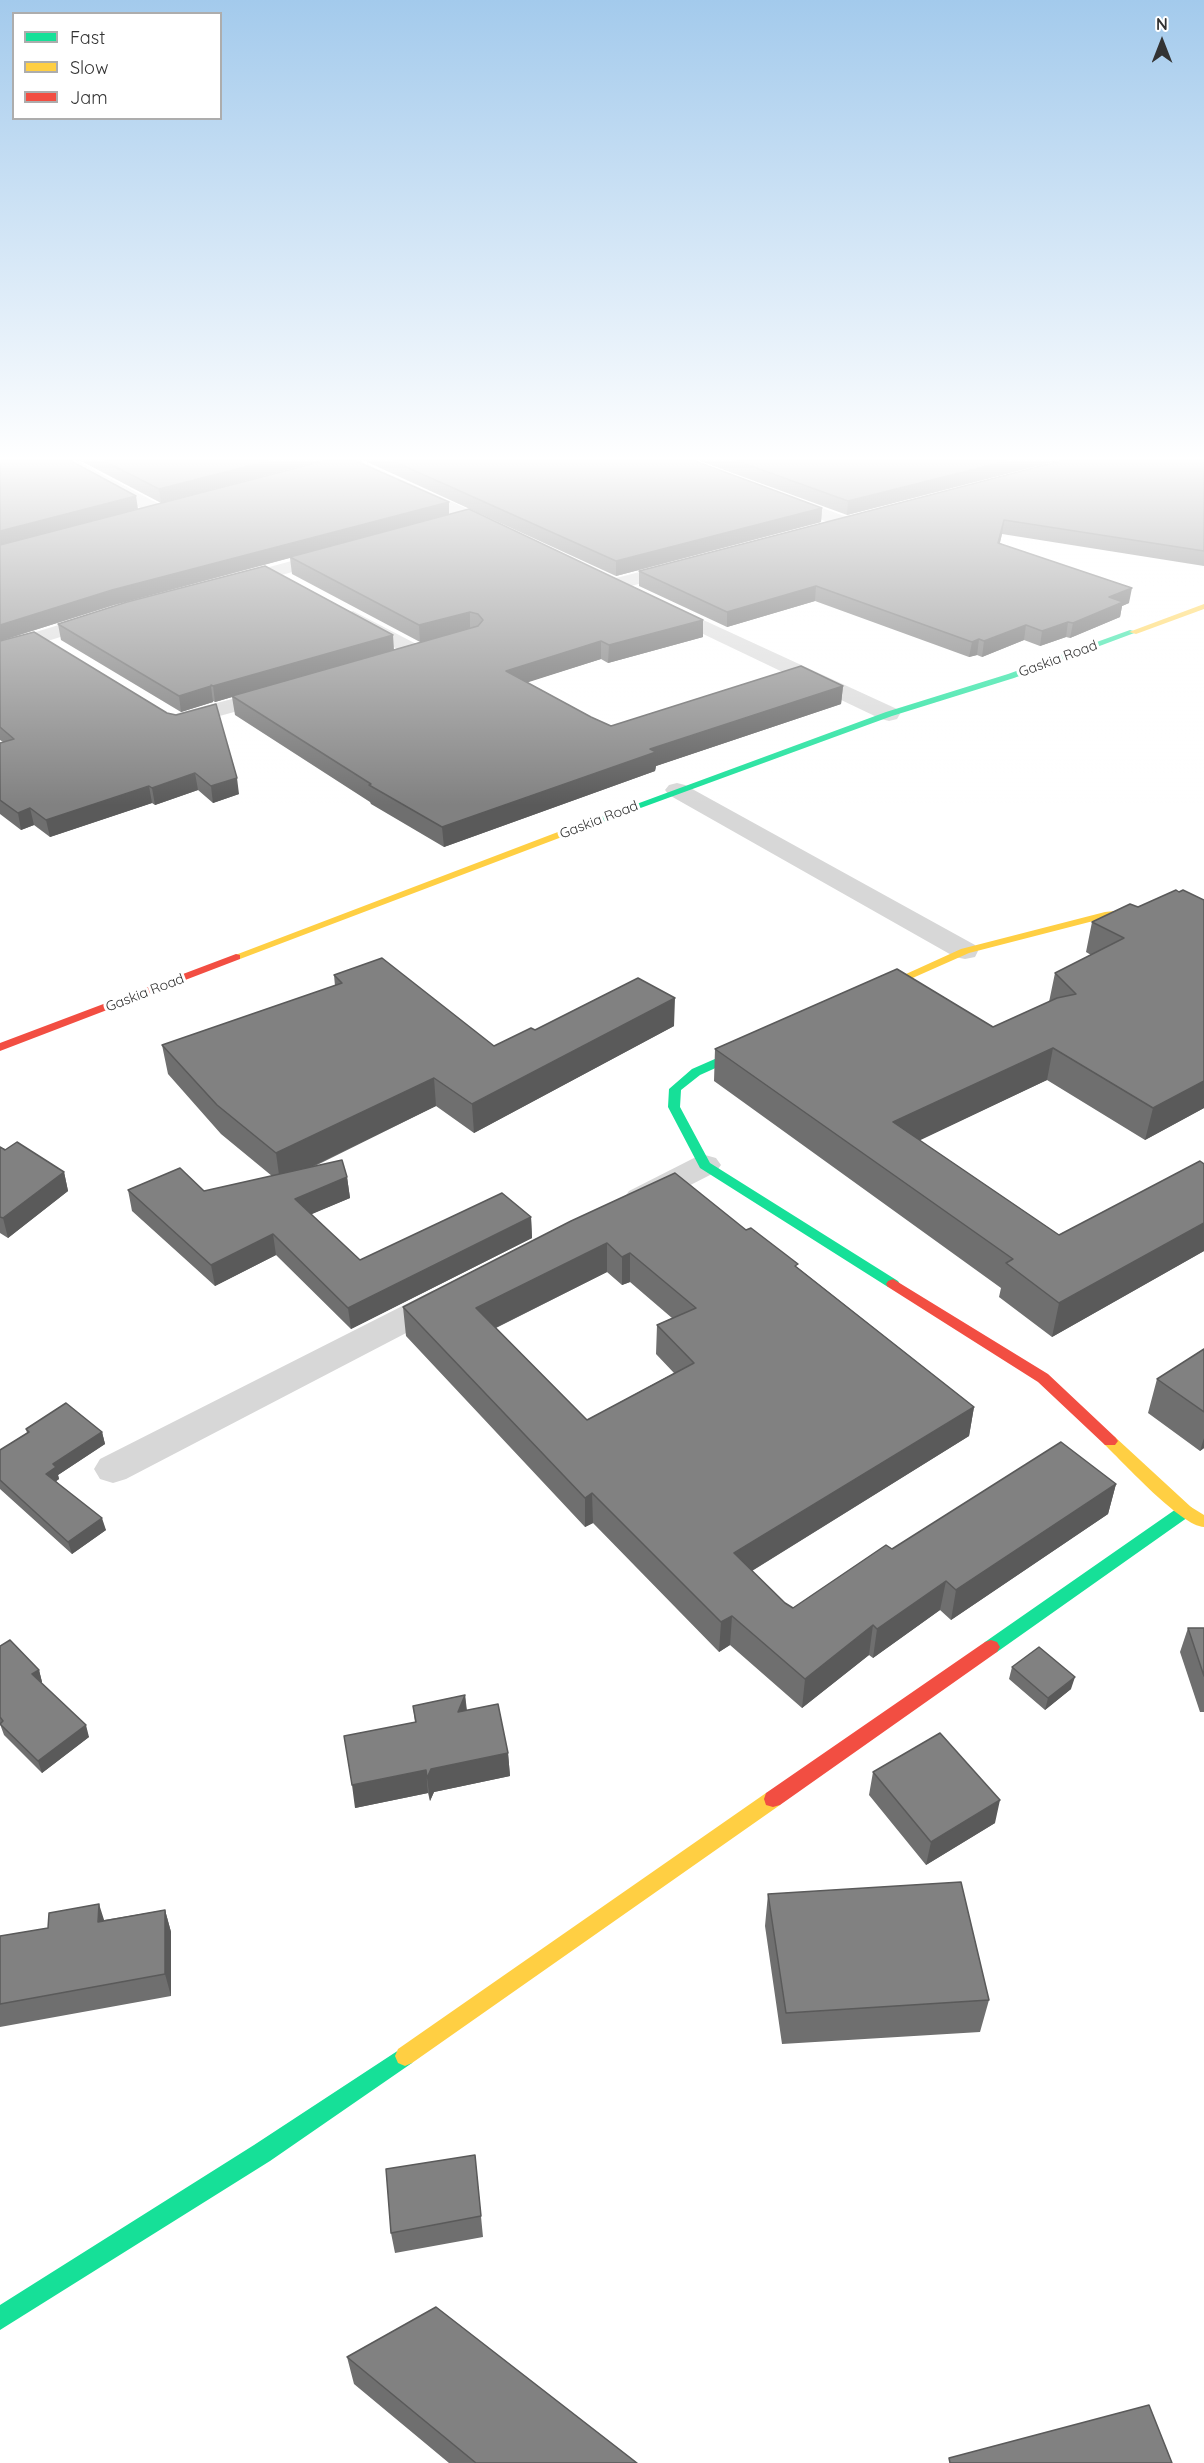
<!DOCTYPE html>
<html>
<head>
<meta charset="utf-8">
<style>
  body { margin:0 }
  #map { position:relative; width:1204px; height:2463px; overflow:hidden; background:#fff; font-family:Quicksand,sans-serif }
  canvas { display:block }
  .legend { position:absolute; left:12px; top:12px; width:210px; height:108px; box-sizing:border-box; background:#fff; border:2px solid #adadad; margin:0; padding:8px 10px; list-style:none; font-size:18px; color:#333 }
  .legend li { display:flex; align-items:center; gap:12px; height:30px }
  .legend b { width:30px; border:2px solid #adadad }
  .north { position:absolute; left:1132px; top:12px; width:60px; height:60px; -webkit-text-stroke:4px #fff; paint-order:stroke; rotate:0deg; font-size:16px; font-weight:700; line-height:24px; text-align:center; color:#333 }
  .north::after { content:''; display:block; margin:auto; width:21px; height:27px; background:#333; clip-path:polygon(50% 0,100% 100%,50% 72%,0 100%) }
</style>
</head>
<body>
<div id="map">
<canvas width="1204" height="2463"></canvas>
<ul class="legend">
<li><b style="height:8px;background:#16e098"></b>Fast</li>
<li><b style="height:8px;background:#ffcf43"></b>Slow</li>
<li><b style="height:8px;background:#f24e42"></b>Jam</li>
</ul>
<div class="north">N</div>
</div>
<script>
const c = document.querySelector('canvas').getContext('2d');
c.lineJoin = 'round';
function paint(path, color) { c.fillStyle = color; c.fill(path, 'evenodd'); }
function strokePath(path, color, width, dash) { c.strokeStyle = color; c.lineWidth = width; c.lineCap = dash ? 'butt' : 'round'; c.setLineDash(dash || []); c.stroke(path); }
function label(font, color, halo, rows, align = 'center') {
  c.font = font + ' Quicksand,sans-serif'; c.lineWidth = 6; c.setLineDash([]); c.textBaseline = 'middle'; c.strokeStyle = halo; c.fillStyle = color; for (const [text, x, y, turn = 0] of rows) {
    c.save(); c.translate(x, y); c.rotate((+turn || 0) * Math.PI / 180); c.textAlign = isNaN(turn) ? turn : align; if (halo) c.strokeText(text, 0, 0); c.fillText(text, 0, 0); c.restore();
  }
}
const street = new Path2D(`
  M 58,461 L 77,461 L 163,506 L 166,510 L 163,514 L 151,514 L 60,464 Z
  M 340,461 L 360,461 L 508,527 L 511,531 L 508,535 L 496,535 L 342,464 Z
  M 778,492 L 850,518 L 853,522 L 850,526 L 838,526 L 772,501 L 769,497 L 772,493 Z
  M 336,549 L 342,550 L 345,554 L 342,558 L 232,589 L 225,587 L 223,583 L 225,579 Z
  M 683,561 L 690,563 L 692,567 L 690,571 L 615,590 L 608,588 L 606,584 L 608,580 Z
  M 662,601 L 897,709 L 900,714 L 897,719 L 889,721 L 881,719 L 655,611 L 652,607 L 655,603 Z
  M 353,611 L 424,648 L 427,652 L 424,656 L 410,656 L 346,621 L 343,617 L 346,613 Z
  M 101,612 L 108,614 L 111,618 L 108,622 L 0,656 L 0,643 Z
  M 277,687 L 285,688 L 288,693 L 285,698 L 176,728 L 168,726 L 165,721 L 168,716 Z
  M 677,783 L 685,785 L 975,945 L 978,951 L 975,957 L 965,959 L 955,957 L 669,795 L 665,790 L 669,785 Z
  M 705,1155 L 716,1158 L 721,1165 L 716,1172 L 651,1205 L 640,1208 L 629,1205 L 624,1198 L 629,1191 L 694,1158 Z
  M 444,1287 L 456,1291 L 461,1299 L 456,1307 L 126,1479 L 113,1483 L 100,1479 L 94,1469 L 100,1459 L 432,1291 Z`);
const fast = new Path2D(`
  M 1130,630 L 1137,632 L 1014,678 L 892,716 L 575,832 L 571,833 L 566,830 L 886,712 L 1008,674 Z
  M 756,1041 L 762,1045 L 760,1048 L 700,1075 L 681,1090 L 680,1107 L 710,1163 L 898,1281 L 900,1284 L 898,1287 L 888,1287 L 700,1168 L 668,1107 L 669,1089 L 692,1069 Z
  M 1185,1505 L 1191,1507 L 1193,1511 L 1191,1515 L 997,1652 L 991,1654 L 985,1652 L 982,1647 L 985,1642 L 1179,1507 Z
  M 405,2046 L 412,2049 L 415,2056 L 412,2063 L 270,2161 L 0,2330 L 0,2305 L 254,2145 Z`);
const slow = new Path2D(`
  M 1204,604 L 1204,609 L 1136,634 L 1129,632 Z
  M 571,827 L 575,828 L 575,832 L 240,959 L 232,959 L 230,957 Z
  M 1171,905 L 1204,905 L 1204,911 L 1171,911 L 1105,918 L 969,953 L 872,996 L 868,997 L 862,994 L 961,949 L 1105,912 Z
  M 1110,1435 L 1115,1437 L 1191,1507 L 1204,1515 L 1204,1527 C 1181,1526 1124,1463 1105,1445 L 1102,1441 L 1105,1437 Z
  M 773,1791 L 780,1793 L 782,1799 L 780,1805 L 412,2063 L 405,2066 L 398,2063 L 395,2056 L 398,2049 L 766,1793 Z`);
const jam = new Path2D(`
  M 236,954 L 240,955 L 240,959 L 0,1051 L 0,1043 Z
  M 893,1279 L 1048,1374 L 1115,1437 L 1118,1441 L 1115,1445 L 1105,1445 L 1038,1382 L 888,1287 L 886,1284 L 888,1281 Z
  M 991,1640 L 997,1642 L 1000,1647 L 997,1652 L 780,1805 L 773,1807 L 766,1805 L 764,1799 L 766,1793 L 985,1642 Z`);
const wall = new Path2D(`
  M 81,461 L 320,461 L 161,503 Z
  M 365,461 L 695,461 L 822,508 L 821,522 L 616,576 Z
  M 700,461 L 1056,461 L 847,515 Z
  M 1204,461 L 1204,566 L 1002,534 L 1000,543 L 1129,603 L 1122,606 L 1120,617 L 1070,638 L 1066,637 L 1040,646 L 1024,640 L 982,657 L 977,655 L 969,657 L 815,601 L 727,627 L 639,586 L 639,571 Z
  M 138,509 L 449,515 L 703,620 L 703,637 L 608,663 L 601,659 L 527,682 L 591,717 L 611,726 L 843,686 L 841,704 L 656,766 L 655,771 L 444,847 L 371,804 L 370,802 L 235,715 L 232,697 L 215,702 L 213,701 L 213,702 L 181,712 L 61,640 L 58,624 L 394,650 L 420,642 L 292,574 L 290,558 L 114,605 L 0,641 Z
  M 0,641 L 239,794 L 213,803 L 198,790 L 155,805 L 152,803 L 50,837 L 34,825 L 21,830 L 0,814 L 0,743 L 3,742 L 0,740 Z
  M 1179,892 L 1204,900 L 1204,1108 L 1145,1140 L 1047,1080 L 919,1140 L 1059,1235 L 1204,1164 L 1204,1251 L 1052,1337 L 999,1297 L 1001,1288 L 714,1081 L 715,1049 L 993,1027 L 1049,1002 L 1055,973 L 1091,955 L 1086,952 L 1092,922 L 1138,907 Z
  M 334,975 L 494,1046 L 535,1030 L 674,1026 L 474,1133 L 436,1106 L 313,1167 L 347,1177 L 350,1198 L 311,1214 L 360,1260 L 531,1217 L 532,1238 L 351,1329 L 276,1255 L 215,1286 L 132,1211 L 128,1190 L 204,1191 L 272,1176 L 221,1134 L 168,1074 L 162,1045 L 335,986 Z
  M 0,1147 L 64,1172 L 68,1191 L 8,1238 L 0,1233 Z
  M 571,1221 L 746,1230 L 797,1267 L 974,1407 L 969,1436 L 752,1571 L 785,1603 L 793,1608 L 892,1549 L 1116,1484 L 1108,1514 L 951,1620 L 940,1610 L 873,1658 L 869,1655 L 802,1708 L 730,1645 L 719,1652 L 593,1523 L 585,1527 L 406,1336 L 403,1307 ZM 607,1272 L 622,1285 L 630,1282 L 672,1318 L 657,1325 L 656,1354 L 674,1373 L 587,1420 L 496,1328 Z
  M 1204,1349 L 1204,1448 L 1200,1451 L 1148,1413 L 1157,1379 Z
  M 26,1429 L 102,1432 L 105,1444 L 58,1475 L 59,1479 L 56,1481 L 106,1530 L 72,1554 L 0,1489 L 0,1450 L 27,1433 Z
  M 1188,1628 L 1204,1628 L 1204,1712 L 1200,1712 L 1180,1652 Z
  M 0,1646 L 39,1670 L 42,1682 L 41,1683 L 89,1737 L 42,1773 L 4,1735 L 0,1724 Z
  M 1012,1667 L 1071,1689 L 1045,1710 L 1009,1679 Z
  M 465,1695 L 467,1710 L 508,1753 L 510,1776 L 434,1792 L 430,1801 L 428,1793 L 355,1808 L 415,1722 L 413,1706 Z
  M 873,1772 L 995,1823 L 926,1865 L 869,1795 Z
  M 768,1894 L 989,2000 L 980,2032 L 782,2044 L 765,1926 Z
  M 165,1910 L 171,1932 L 171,1996 L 0,2027 L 0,1936 L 104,1920 Z
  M 475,2155 L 483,2237 L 395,2253 L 391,2233 Z
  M 347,2357 L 637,2463 L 449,2463 L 354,2384 Z`);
const shadedWall = new Path2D(`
  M 268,461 L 320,461 L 161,503 L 159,489 Z
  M 1007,461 L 1056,461 L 847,515 L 848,501 Z
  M 136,496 L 138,509 L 0,546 L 0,531 Z
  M 449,502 L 449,515 L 114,605 L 0,641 L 0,625 L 112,590 Z
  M 822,508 L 821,522 L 616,576 L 616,561 Z
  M 1004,520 L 1002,534 L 996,557 L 998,543 Z
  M 816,586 L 815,601 L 727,627 L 727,612 Z
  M 1132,588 L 1129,603 L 1122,606 L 1120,617 L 1070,638 L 1073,623 L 1109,597 Z
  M 470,612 L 470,629 L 420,643 L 419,625 Z
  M 703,620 L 703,637 L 608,663 L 609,645 Z
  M 1068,622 L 1066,637 L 1040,646 L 1042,631 Z
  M 1026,625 L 1024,640 L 982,657 L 984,641 Z
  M 393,635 L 394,650 L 215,702 L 213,686 Z
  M 979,639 L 977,655 L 969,657 L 972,642 Z
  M 601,641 L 601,659 L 507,689 L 506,671 Z
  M 211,686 L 213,702 L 181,712 L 179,696 Z
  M 843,686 L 841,704 L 656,766 L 655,771 L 444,847 L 442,827 L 650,749 Z
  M 195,773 L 198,790 L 155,805 L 152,788 Z
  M 237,778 L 239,794 L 213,803 L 211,786 Z
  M 149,786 L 152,803 L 50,837 L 46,820 Z
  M 30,808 L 34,825 L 21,830 L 18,813 Z
  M 675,998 L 674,1026 L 474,1133 L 472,1104 Z
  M 1053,1048 L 1047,1080 L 889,1155 L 893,1122 Z
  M 434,1078 L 436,1106 L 280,1182 L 276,1153 Z
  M 1204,1081 L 1204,1108 L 1145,1140 L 1153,1108 Z
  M 64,1172 L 68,1191 L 8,1238 L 3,1218 Z
  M 347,1177 L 350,1198 L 298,1220 L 295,1199 Z
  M 531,1217 L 532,1238 L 351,1329 L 348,1308 Z
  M 1204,1223 L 1204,1251 L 1052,1337 L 1059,1303 Z
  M 273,1234 L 276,1255 L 215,1286 L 211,1265 Z
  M 607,1243 L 607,1272 L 477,1337 L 476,1308 Z
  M 630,1253 L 630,1282 L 622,1285 L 622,1257 Z
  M 974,1407 L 969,1436 L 732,1583 L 734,1553 Z
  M 102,1432 L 105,1444 L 58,1475 L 59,1479 L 50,1486 L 46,1474 L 53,1464 Z
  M 1204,1438 L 1204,1448 L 1200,1451 Z
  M 1116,1484 L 1108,1514 L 951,1620 L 956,1590 Z
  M 592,1493 L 593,1523 L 585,1527 L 585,1498 Z
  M 102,1518 L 106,1530 L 72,1554 L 68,1542 Z
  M 946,1581 L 940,1610 L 873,1658 L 877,1629 Z
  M 732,1616 L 730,1645 L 719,1652 L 721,1622 Z
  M 873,1625 L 869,1655 L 802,1708 L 805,1679 Z
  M 39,1670 L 42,1682 L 36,1686 L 32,1674 Z
  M 1075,1677 L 1071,1689 L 1045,1710 L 1048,1698 Z
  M 465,1695 L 467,1718 L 458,1712 Z
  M 86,1725 L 89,1737 L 42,1773 L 38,1761 Z
  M 508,1753 L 510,1776 L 434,1792 L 430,1801 L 427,1778 L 431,1769 Z
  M 426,1770 L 428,1793 L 355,1808 L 352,1785 Z
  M 1000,1800 L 995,1823 L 926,1865 L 931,1842 Z
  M 99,1904 L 106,1926 L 98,1922 Z
  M 165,1910 L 171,1932 L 171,1996 L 165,1974 Z`);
const building = new Path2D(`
  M 0,461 L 71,461 L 136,496 L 0,531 Z
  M 104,461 L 268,461 L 159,489 Z
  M 323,461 L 356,461 L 449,502 L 112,590 L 0,625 L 0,545 Z
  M 393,461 L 695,461 L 822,508 L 616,561 Z
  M 737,461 L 1007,461 L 848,501 Z
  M 1060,461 L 1204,461 L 1204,551 L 1004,520 L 998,543 L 1132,588 L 1109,597 L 1123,602 L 1073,623 L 1068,622 L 1042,631 L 1026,625 L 984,641 L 979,639 L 972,642 L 816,586 L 727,612 L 639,571 Z
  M 469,509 L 703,620 L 609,645 L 601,641 L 506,671 L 591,717 L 611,726 L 801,666 L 843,686 L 650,749 L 656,752 L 442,827 L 369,785 L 371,784 L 232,696 L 478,626 L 483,620 L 478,614 L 470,612 L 419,625 L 290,557 Z
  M 265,566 L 393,635 L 213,686 L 211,685 L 211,686 L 179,696 L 58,624 L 127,602 Z
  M 34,632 L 167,713 L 176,715 L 216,704 L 237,778 L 211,786 L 195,773 L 152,788 L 149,786 L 46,820 L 30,808 L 18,813 L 0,800 L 0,743 L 14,739 L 0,727 L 0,641 Z
  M 1176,890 L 1179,892 L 1183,890 L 1204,900 L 1204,1081 L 1153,1108 L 1053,1048 L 893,1122 L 1059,1235 L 1200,1161 L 1204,1164 L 1204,1223 L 1059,1303 L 1006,1263 L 1013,1259 L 715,1049 L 897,969 L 993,1027 L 1057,998 L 1076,994 L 1055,973 L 1124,938 L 1092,922 L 1130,904 L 1138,907 Z
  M 382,958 L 494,1046 L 531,1028 L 535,1030 L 638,978 L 675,998 L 472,1104 L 434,1078 L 276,1153 L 217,1105 L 162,1045 L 342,983 L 334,975 Z
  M 17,1142 L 64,1172 L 3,1218 L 0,1217 L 0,1147 L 5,1150 Z
  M 342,1160 L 347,1177 L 295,1199 L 360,1260 L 502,1193 L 531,1217 L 348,1308 L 273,1234 L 211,1265 L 128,1190 L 180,1168 L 204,1191 Z
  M 675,1173 L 746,1230 L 751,1228 L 798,1264 L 795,1266 L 974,1407 L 734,1553 L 785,1603 L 793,1608 L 886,1545 L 892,1549 L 1061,1442 L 1116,1484 L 956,1590 L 946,1581 L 877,1629 L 873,1625 L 805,1679 L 732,1616 L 721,1622 L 592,1493 L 585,1498 L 403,1307 L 571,1221 ZM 607,1243 L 622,1257 L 630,1253 L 696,1308 L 657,1325 L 694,1363 L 587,1420 L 476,1308 Z
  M 1204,1349 L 1204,1412 L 1157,1379 Z
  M 66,1403 L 102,1432 L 53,1464 L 56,1467 L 46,1474 L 102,1518 L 68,1542 L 0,1480 L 0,1450 L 29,1432 L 26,1429 Z
  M 1188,1628 L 1204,1628 L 1204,1676 Z
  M 10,1640 L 39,1670 L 32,1674 L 86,1725 L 38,1761 L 0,1724 L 3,1721 L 0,1717 L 0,1646 Z
  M 1039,1647 L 1075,1677 L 1048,1698 L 1012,1667 Z
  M 465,1695 L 458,1712 L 498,1704 L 508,1753 L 431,1769 L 427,1778 L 426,1770 L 352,1785 L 344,1736 L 416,1722 L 413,1706 Z
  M 940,1733 L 1000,1800 L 931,1842 L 873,1772 Z
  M 961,1882 L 989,2000 L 786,2013 L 768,1894 Z
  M 99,1904 L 98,1922 L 165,1910 L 165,1974 L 0,2004 L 0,1936 L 48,1928 L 49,1913 Z
  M 475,2155 L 481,2216 L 391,2233 L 386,2169 Z
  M 436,2307 L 637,2463 L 476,2463 L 347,2357 Z
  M 1149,2405 L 1172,2463 L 950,2463 L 949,2458 Z`);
const farStreetnames = [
  ["Gaskia Road",1058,659,-20],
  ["Gaskia Road",599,820,-21],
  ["Gaskia Road",145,993,-21]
];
paint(street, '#d7d7d7');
paint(fast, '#16e098');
paint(slow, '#ffcf43');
paint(jam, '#f24e42');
paint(wall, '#6f6f6f');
paint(shadedWall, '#5a5a5a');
paint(building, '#818181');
strokePath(building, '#5a5a5a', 1.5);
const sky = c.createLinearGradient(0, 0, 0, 805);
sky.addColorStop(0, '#a3caec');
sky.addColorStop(0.57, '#fff');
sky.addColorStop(1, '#ffffff00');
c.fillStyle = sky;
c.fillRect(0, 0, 1204, 805);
label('14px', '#333', '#fff', farStreetnames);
</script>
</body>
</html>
